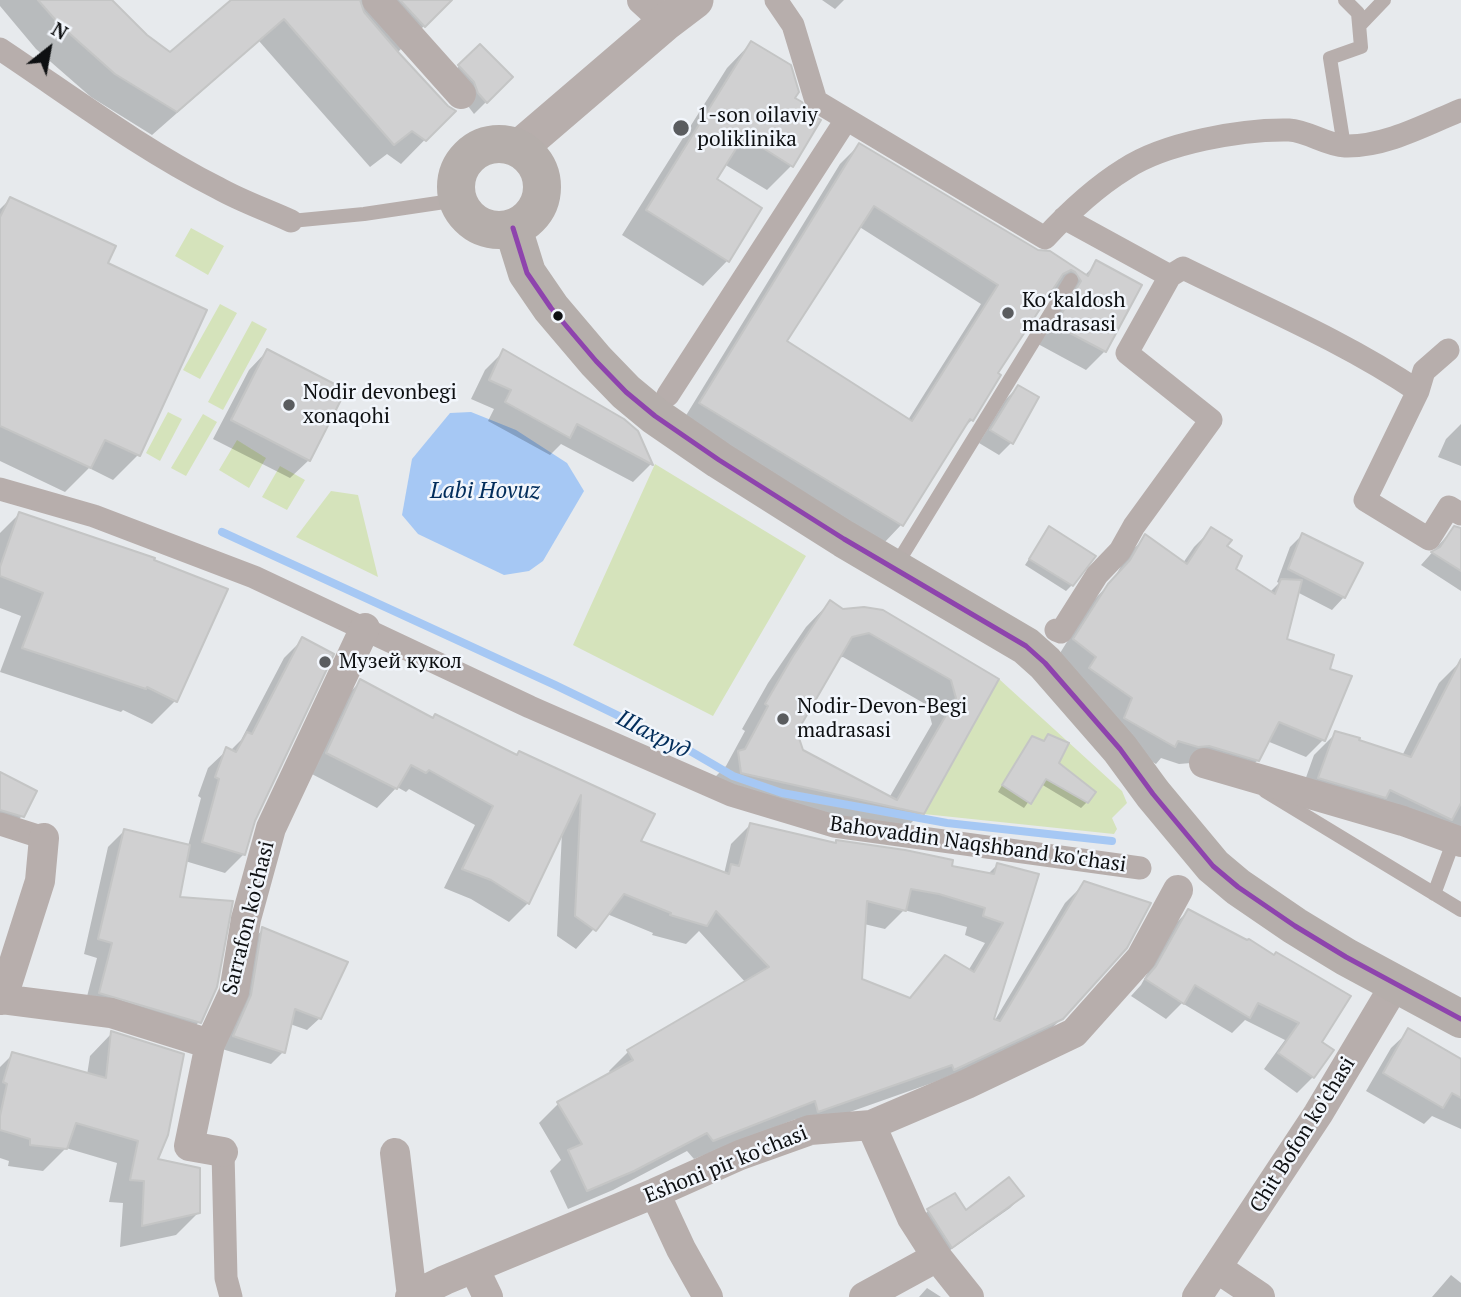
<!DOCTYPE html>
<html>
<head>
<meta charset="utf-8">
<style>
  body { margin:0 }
  #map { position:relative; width:1461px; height:1297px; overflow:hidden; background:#e7eaed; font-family:"PT Serif",serif }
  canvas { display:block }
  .north { position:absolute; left:14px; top:14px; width:70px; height:70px; -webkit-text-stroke:5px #f2f6fc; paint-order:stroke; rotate:31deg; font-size:19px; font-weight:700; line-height:28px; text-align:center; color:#0e1012 }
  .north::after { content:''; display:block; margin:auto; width:24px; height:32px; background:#0e1012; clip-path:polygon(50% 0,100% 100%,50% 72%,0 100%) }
</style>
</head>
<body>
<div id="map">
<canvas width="1461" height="1297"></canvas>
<div class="north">N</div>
</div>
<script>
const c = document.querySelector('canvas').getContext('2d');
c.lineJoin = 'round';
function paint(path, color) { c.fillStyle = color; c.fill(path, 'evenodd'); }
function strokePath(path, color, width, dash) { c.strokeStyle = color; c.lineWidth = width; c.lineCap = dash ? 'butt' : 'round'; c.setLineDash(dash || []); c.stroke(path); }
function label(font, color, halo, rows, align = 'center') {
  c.font = font + ' "PT Serif",serif'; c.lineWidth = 5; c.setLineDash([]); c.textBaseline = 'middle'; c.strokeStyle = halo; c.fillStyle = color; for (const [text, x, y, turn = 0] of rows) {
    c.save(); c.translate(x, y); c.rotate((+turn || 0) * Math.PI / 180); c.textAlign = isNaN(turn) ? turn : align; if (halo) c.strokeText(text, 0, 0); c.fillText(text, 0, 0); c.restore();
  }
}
const green = new Path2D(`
  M 191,228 L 224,246 L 208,275 L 175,256 Z
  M 220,304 L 237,313 L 200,379 L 183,370 Z
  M 252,321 L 267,329 L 223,410 L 208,402 Z
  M 168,412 L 182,419 L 160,461 L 146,453 Z
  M 203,414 L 217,422 L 186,476 L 171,468 Z
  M 237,440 L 266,458 L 249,488 L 219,470 Z
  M 655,464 L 806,556 L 713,716 L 573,645 Z
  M 280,466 L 305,480 L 287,510 L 262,497 Z
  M 331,491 L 358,495 L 378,577 L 296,537 Z
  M 999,679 L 1122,791 L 1127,803 L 1112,818 L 1117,829 L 1114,834 L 924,814 Z`);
const water = new Path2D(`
  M 471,412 L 516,430 L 567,463 L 584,491 L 543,561 L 529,571 L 504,575 L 418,534 L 402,515 L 412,459 L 450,413 Z`);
const shadow = new Path2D(`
  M 0,0 L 109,0 L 146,37 L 170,55 L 234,0 L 450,0 L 398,52 L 447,107 L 453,111 L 401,164 L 387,154 L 370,167 L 259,41 L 152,135 L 91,97 L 36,49 L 0,6 Z
  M 822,0 L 844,0 L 835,9 Z
  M 751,43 L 793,98 L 791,166 L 767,190 L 724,164 L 715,180 L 760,208 L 727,261 L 703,286 L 622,235 L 727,68 Z
  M 480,46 L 511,77 L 474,114 L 447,78 Z
  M 859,145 L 1037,252 L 1084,276 L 1097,263 L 1140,286 L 1105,351 L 1086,370 L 1038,344 L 1062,295 L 1052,289 L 996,374 L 972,420 L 959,432 L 901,525 L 883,544 L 682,422 L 840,164 ZM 858,226 L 981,304 L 908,420 L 785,342 Z
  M 10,199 L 105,264 L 138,455 L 113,480 L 89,468 L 65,492 L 0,461 L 0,209 Z
  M 267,351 L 309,460 L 290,478 L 213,439 L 249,370 Z
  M 504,351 L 637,432 L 651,464 L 633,482 L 561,444 L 550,455 L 488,421 L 494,409 L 471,399 L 485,370 Z
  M 1018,387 L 1012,442 L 999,455 L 979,443 L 1006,399 Z
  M 1461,424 L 1461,466 L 1438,457 L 1446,439 Z
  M 19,514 L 175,701 L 152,724 L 123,710 L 121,712 L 0,672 L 21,616 L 0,608 L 0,533 Z
  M 1049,528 L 1072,585 L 1066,591 L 1025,565 Z
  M 1454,528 L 1461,528 L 1461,591 L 1421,565 Z
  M 1212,529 L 1225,547 L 1234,570 L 1270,592 L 1279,583 L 1277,582 L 1290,547 L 1302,535 L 1344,597 L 1332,610 L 1297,592 L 1285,640 L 1328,670 L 1323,740 L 1306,757 L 1267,741 L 1258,760 L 1240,777 L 1191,763 L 1179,764 L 1161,758 L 1156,764 L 1108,736 L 1057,658 L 1091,603 L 1113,580 L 1128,554 L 1146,537 L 1183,563 L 1194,547 Z
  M 830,602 L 842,610 L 997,680 L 922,812 L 897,837 L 714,778 L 726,766 L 745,731 L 742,729 L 768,683 L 806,627 ZM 843,657 L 927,705 L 932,724 L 889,798 L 802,752 L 795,732 L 838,658 Z
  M 303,639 L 244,854 L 225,873 L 185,861 L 178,898 L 199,1022 L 183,1038 L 84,1008 L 97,958 L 84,954 L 108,847 L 124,831 L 188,846 L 201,798 L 198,796 L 208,768 L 227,750 L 230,751 L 241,740 L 284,658 Z
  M 1461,661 L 1461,850 L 1298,800 L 1314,755 L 1336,733 L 1402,756 L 1439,683 Z
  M 361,681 L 432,719 L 652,815 L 638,842 L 724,874 L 731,844 L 750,825 L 987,875 L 998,864 L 1037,875 L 992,1025 L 1065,903 L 1085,883 L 1062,1018 L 1042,1038 L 932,1083 L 799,1130 L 796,1119 L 694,1159 L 687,1151 L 613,1190 L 568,1209 L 550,1171 L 561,1160 L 539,1123 L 558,1104 L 611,1074 L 609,1071 L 628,1052 L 746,983 L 699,931 L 686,944 L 652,935 L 653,933 L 607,914 L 576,949 L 557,936 L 562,832 L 528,903 L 509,922 L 471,899 L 444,888 L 475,825 L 409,789 L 406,792 L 397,787 L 377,808 L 308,772 L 342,700 ZM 904,910 L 967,927 L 965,935 L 985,943 L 968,971 L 946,957 L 908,999 L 860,980 L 864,924 L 885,929 Z
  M 1049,736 L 1057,764 L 1087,802 L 1081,808 L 1041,784 L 1024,808 L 998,792 L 1027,744 L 1033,739 L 1042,742 Z
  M 0,774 L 22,816 L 10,828 L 0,825 Z
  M 1188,911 L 1274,957 L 1319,1042 L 1313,1077 L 1297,1093 L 1264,1069 L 1285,1040 L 1245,1020 L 1232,1033 L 1182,1003 L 1166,1019 L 1131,996 L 1141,985 L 1172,927 Z
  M 263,929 L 320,1018 L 307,1030 L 290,1024 L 283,1052 L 271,1064 L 222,1049 L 251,942 Z
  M 1409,1031 L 1461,1061 L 1461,1129 L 1432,1116 L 1424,1124 L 1366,1091 L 1391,1048 Z
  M 112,1033 L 155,1161 L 198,1213 L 176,1235 L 120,1247 L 123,1203 L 109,1202 L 117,1163 L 66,1148 L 43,1171 L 8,1166 L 9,1161 L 0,1158 L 0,1067 L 13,1054 L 87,1075 L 90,1056 Z
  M 1022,1196 L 1010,1208 L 939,1258 L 916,1223 L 928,1211 L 966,1212 Z
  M 1451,1275 L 1461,1283 L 1461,1297 L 1432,1297 Z
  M 927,1288 L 941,1297 L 919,1297 Z`);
const stream = new Path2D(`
  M 222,532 L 555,685 L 685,748 L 733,776 L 782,793 L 947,823 L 1112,841`);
const building = new Path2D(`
  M 38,0 L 112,0 L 147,35 L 170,52 L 231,0 L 360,0 L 364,12 L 399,53 L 448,106 L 456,111 L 426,141 L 412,131 L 394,145 L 284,19 L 177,112 L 115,74 L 60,25 Z
  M 400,0 L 452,0 L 425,27 Z
  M 751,41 L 791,65 L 799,92 L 795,98 L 802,102 L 809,113 L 821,120 L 793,167 L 744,136 L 717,179 L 762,208 L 729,262 L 646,210 Z
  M 480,44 L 513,77 L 487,103 L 478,93 L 474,82 L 458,65 Z
  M 859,143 L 1038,250 L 1050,251 L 1088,276 L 1096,260 L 1142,285 L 1106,352 L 1055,325 L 1081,281 L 1075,272 L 1071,270 L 1063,274 L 998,373 L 1001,375 L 973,421 L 970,419 L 903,526 L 699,403 ZM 874,206 L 998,285 L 912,421 L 787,341 Z
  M 10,197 L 116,246 L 108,263 L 207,310 L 140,456 L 105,440 L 91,468 L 0,426 L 0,217 Z
  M 267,349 L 346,390 L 310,461 L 231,420 Z
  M 503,349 L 624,419 L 638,431 L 653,465 L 577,424 L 570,438 L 505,402 L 511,390 L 489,380 Z
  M 1018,385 L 1039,397 L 1013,444 L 990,430 Z
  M 19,512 L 155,558 L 154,560 L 228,589 L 177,702 L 147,687 L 146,689 L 22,648 L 43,593 L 0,576 L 0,567 Z
  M 1049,526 L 1096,556 L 1073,586 L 1029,559 Z
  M 1454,526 L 1461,528 L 1461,571 L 1431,552 L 1440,547 Z
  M 1211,527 L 1232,540 L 1227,546 L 1242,556 L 1236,569 L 1275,594 L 1281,579 L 1302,580 L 1287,639 L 1334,655 L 1330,669 L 1352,676 L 1325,741 L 1279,722 L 1259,761 L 1209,746 L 1198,747 L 1178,741 L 1175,747 L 1124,718 L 1132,698 L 1089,668 L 1096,657 L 1073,639 L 1108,584 L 1130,560 L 1145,534 L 1187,564 Z
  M 1302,533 L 1363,563 L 1345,598 L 1288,569 Z
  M 830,600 L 843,609 L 864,607 L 883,610 L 999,679 L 924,814 L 741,773 L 738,751 L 745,749 L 768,706 L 765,704 L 793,656 ZM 869,633 L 951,680 L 956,698 L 897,800 L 803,750 L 797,732 L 852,637 Z
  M 302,637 L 334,654 L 255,821 L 245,855 L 202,842 L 219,779 L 215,777 L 226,747 L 236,752 L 247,732 L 252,734 Z
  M 1461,659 L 1461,803 L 1452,820 L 1390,790 L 1386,798 L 1318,778 L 1335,731 L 1360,738 L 1359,740 L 1411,757 Z
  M 360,679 L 433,718 L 435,714 L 517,755 L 519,751 L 655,814 L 641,841 L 729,874 L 731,864 L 739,866 L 750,823 L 836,843 L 836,840 L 905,850 L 953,860 L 952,866 L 994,874 L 997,863 L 1039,874 L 994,1019 L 1000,1021 L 1084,881 L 1151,903 L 1127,948 L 1063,1019 L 954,1070 L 952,1065 L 818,1112 L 815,1101 L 713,1141 L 707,1133 L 634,1171 L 587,1191 L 568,1150 L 582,1144 L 557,1102 L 633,1060 L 627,1050 L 769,967 L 716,911 L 707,926 L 670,915 L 671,913 L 624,894 L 596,931 L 575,916 L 581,795 L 529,904 L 491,880 L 462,869 L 493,806 L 429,770 L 426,773 L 411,765 L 397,789 L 326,753 ZM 911,889 L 939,894 L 985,908 L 983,916 L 1003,923 L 974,972 L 945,955 L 910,998 L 862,979 L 867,901 L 906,911 Z
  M 1048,734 L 1069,743 L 1059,763 L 1096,792 L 1088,803 L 1046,779 L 1031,804 L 1002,785 L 1032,736 L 1044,741 Z
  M 0,772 L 37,791 L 24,817 L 0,810 Z
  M 124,829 L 190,845 L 180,897 L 233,901 L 217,987 L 201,1023 L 99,993 L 112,943 L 98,939 Z
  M 1188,909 L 1247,940 L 1249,939 L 1274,955 L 1276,952 L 1351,996 L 1322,1042 L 1334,1050 L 1314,1078 L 1278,1053 L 1299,1023 L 1258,1003 L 1250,1018 L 1195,985 L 1184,1004 L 1145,979 L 1156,966 Z
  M 262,927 L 348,962 L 321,1019 L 295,1009 L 285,1053 L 233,1036 L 251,995 Z
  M 1408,1028 L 1461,1059 L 1461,1098 L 1452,1093 L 1443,1108 L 1383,1073 Z
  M 111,1031 L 184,1054 L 168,1135 L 158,1159 L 200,1168 L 200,1213 L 142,1226 L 144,1181 L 130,1180 L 138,1141 L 76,1123 L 67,1149 L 30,1145 L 30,1139 L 0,1130 L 0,1116 L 7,1084 L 3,1082 L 12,1052 L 106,1078 Z
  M 1009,1177 L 1024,1196 L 952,1248 L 927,1209 L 955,1193 L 966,1210 Z`);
const service = new Path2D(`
  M 1361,24 L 1384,0
  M 1344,146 L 1330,58 L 1361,47 L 1358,13 L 1345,0
  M 291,221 L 364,214 L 458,200
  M 895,567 L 1071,280
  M 1265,791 L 1461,910
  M 1434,894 L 1454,840`);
const pedestrian = new Path2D(`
  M 776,0 L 793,25 L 816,101 L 1045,238 C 1068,213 1096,187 1125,169 C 1164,143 1242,129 1289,130 C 1308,131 1326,145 1345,146 C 1385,147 1425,125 1461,110
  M 0,49 C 72,97 141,149 218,188 C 241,201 267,210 291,221
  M 1170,276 L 1183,268 C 1262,307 1344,341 1418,391 L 1424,371 L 1448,350
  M 1418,391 L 1365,500 L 1429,539 L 1449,507 L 1461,514
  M 668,395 L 846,120
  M 0,489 L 94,516 L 254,577 L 530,707 L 731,795 L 834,826 L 1140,868
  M 1056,630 L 1061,632 L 1097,575 L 1120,551 L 1134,526 L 1211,420 L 1127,353 L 1170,276 L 1064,218
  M 0,824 L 44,838
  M 223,1152 L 226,1278 L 231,1297`);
const minor = new Path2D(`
  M 377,0 L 461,94
  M 642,0 L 666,22
  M 1204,763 L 1403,821 L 1461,842
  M 0,999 L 111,1013 L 210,1044
  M 2,1000 L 40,881 L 44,838
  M 871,1125 L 912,1218 L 937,1257 L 969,1297
  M 223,1152 L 189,1146 L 210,1044 L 234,992 L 246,919 L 271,828 L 365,628
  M 395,1153 L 412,1296
  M 655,1193 L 681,1249 L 708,1297
  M 474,1268 L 488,1297
  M 1217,1268 L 1260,1297
  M 410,1297 L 445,1280 L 655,1193 L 740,1155 L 810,1130 L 871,1125 L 967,1084 L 1074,1033 L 1141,958 L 1178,890
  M 864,1297 L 937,1257
  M 1197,1297 L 1318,1114 L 1386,1000`);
const tertiary = new Path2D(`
  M 519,148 L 666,22 L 695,0`);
const secondary = new Path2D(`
  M456 187a43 43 0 1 1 86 0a43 43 0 1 1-86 0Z
  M 513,228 L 527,273 L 551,308 L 596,361 L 626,392 L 655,416 L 719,460 L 844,539 L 1026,646 L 1045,663 L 1120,749 L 1153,794 L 1213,866 L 1238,887 L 1295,926 L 1346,957 L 1461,1019`);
const bus1 = new Path2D(`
  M 513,228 L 527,273 L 551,308 L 596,361 L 626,392 L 655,416 L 719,460 L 844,539 L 1026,646 L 1045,663 L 1120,749 L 1153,794 L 1213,866 L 1238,887 L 1295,926 L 1346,957 L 1461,1019`);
const markers = [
  [681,128,9,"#5a5c5f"],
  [1008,313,7,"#5a5c5f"],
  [558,316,6,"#0e1012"],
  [289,405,7,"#5a5c5f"],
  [325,662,7,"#5a5c5f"],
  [783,719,7,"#5a5c5f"]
];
const poiNames = [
  ["1-son oilaviy",697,116],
  ["poliklinika",697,140],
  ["Koʻkaldosh",1022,301],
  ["madrasasi",1022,325],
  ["Nodir devonbegi",303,393],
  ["xonaqohi",303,417],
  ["Музей кукол",339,662],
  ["Nodir-Devon-Begi",797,707],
  ["madrasasi",797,731]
];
const streetNames = [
  ["Bahovaddin Naqshband ko'chasi",978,845,8],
  ["Sarrafon ko'chasi",249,918,-76],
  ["Chit Bofon ko'chasi",1303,1135,-58],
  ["Eshoni pir ko'chasi",726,1165,-22]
];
const waterNames = [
  ["Labi Hovuz",485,491],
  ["Шахруд",653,735,27]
];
paint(green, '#d5e3bb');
paint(water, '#a6c8f4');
paint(shadow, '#0003');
strokePath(stream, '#a6c8f4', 8);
paint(building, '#d0d0d1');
strokePath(building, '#c4c5c5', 2);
strokePath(service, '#b7aeac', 14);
strokePath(pedestrian, '#b7aeac', 23);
strokePath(minor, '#b7aeac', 30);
strokePath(tertiary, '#b7aeac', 37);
strokePath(secondary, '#b5aeab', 38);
strokePath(bus1, '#8e44ad', 5);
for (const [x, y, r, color] of markers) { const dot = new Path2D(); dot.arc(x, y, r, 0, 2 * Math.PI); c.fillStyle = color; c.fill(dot); strokePath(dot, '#f2f6fc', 2.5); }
label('21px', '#0e1012', '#f2f6fc', poiNames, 'left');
label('21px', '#0e1012', '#f2f6fc', streetNames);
label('italic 23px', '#022d5b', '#f2f6fc', waterNames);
</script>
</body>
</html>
